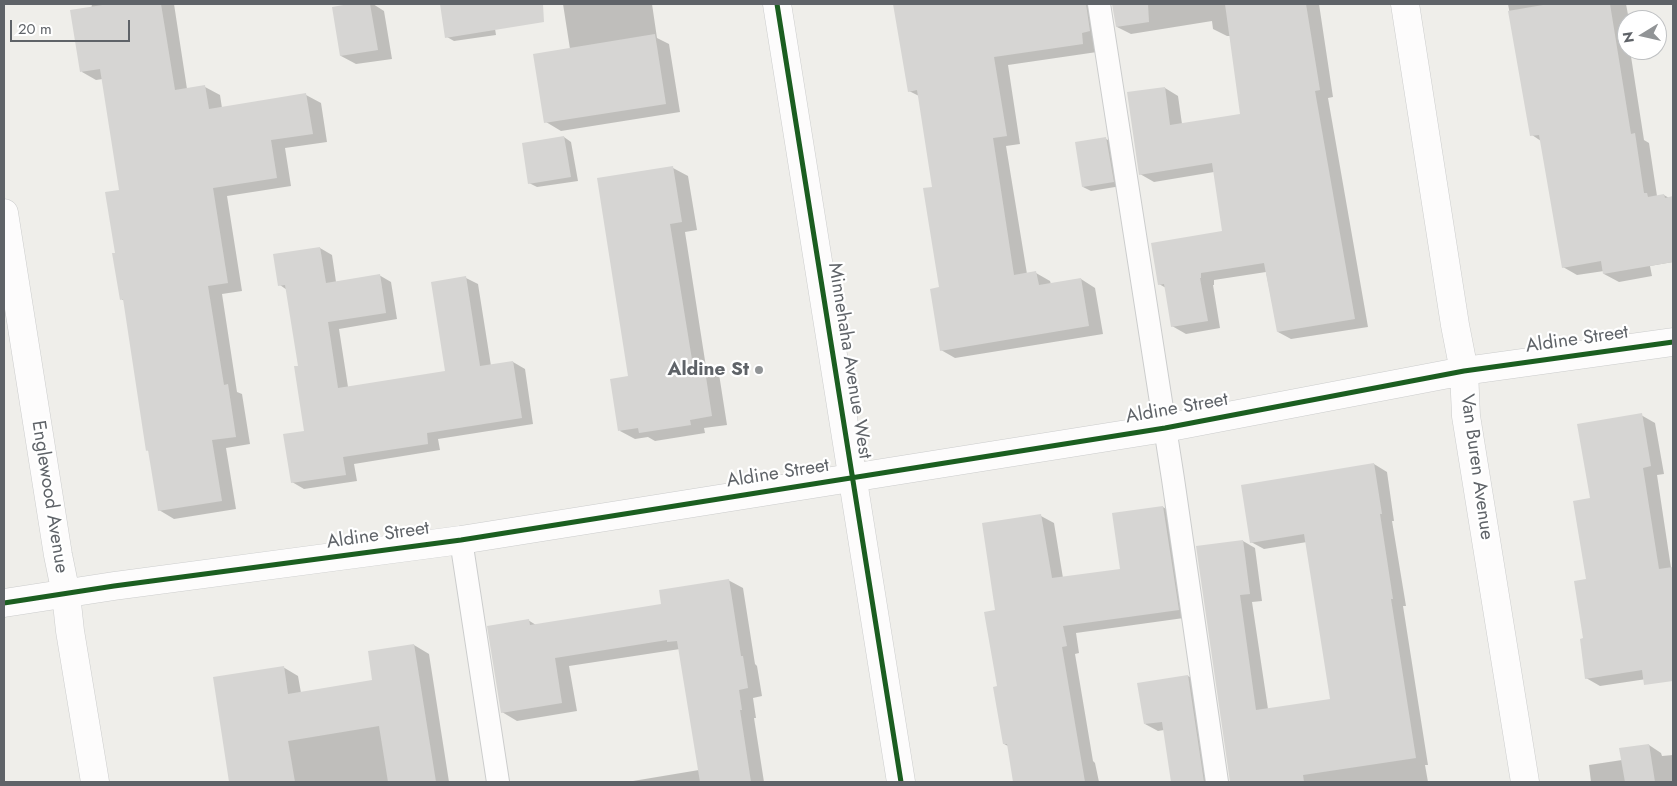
<!DOCTYPE html>
<html>
<head>
<meta charset="utf-8">
<style>
  body { margin:0 }
  #map { position:relative; width:1677px; height:786px; overflow:hidden; background:#efeeea; font-family:Jost,sans-serif }
  canvas { display:block }
  .frame { position:absolute; inset:0; border:5px solid #5f6368; pointer-events:none }
  .north { position:absolute; left:1617px; top:10px; width:50px; height:50px; box-sizing:border-box; background:#fff; border:1px solid #bfc1c3; border-radius:50%; rotate:261deg; font-size:14px; font-weight:700; line-height:20px; text-align:center; color:#5f6368 }
  .north::after { content:''; display:block; margin:auto; width:18px; height:22px; background:#919496; clip-path:polygon(50% 0,100% 100%,50% 72%,0 100%) }
  .scale { position:absolute; left:10px; top:20px; width:120px; height:22px; box-sizing:border-box; border:2px solid #5f6368; border-top:0; padding-left:6px; font-size:15px; line-height:18px; white-space:nowrap; color:#5f6368; -webkit-text-stroke:4px #fff; paint-order:stroke }
</style>
</head>
<body>
<div id="map">
<canvas width="1677" height="786"></canvas>
<div class="frame"></div>
<div class="north">N</div>
<div class="scale">20 m</div>
</div>
<script>
const c = document.querySelector('canvas').getContext('2d');
c.lineJoin = 'round';
function paint(path, color) { c.fillStyle = color; c.fill(path, 'evenodd'); }
function strokePath(path, color, width, dash) { c.strokeStyle = color; c.lineWidth = width; c.lineCap = dash ? 'butt' : 'round'; c.setLineDash(dash || []); c.stroke(path); }
function label(font, color, halo, rows, align = 'center') {
  c.font = font + ' Jost,sans-serif'; c.lineWidth = 4.5; c.setLineDash([]); c.textBaseline = 'middle'; c.strokeStyle = halo; c.fillStyle = color; for (const [text, x, y, turn = 0] of rows) {
    c.save(); c.translate(x, y); c.rotate((+turn || 0) * Math.PI / 180); c.textAlign = isNaN(turn) ? turn : align; if (halo) c.strokeText(text, 0, 0); c.fillText(text, 0, 0); c.restore();
  }
}
const shadow = new Path2D(`
  M 92,4 L 174,4 L 187,89 L 205,87 L 220,95 L 222,108 L 306,95 L 321,103 L 327,142 L 285,148 L 291,186 L 227,196 L 242,291 L 222,294 L 237,392 L 242,394 L 250,444 L 226,448 L 236,509 L 174,519 L 159,510 L 150,452 L 147,450 L 125,301 L 121,299 L 116,254 L 121,191 L 103,79 L 96,80 L 82,72 Z
  M 357,4 L 373,4 L 384,11 L 392,59 L 356,64 L 341,56 L 333,8 Z
  M 441,4 L 491,4 L 496,35 L 454,41 L 447,37 Z
  M 563,4 L 652,4 L 657,38 L 669,44 L 680,112 L 561,131 L 546,122 L 570,49 Z
  M 895,4 L 1097,4 L 1097,52 L 1008,65 L 1020,144 L 1006,146 L 1027,274 L 1036,273 L 1050,281 L 1051,284 L 1081,279 L 1095,288 L 1103,334 L 955,358 L 941,350 L 940,288 L 933,188 L 919,96 L 909,91 Z
  M 1114,4 L 1319,4 L 1333,97 L 1328,98 L 1368,327 L 1291,339 L 1278,332 L 1266,272 L 1214,280 L 1214,285 L 1213,285 L 1220,328 L 1186,334 L 1172,326 L 1166,288 L 1159,284 L 1224,232 L 1214,172 L 1154,182 L 1140,174 L 1165,88 L 1178,96 L 1182,124 L 1241,115 L 1231,36 L 1227,36 L 1213,29 L 1212,21 L 1131,34 L 1117,27 Z
  M 1508,4 L 1626,4 L 1629,20 L 1627,20 L 1627,50 L 1630,50 L 1644,140 L 1649,143 L 1657,196 L 1664,195 L 1669,198 L 1673,198 L 1673,262 L 1650,266 L 1652,276 L 1619,282 L 1604,274 L 1604,271 L 1577,275 L 1563,267 L 1541,141 L 1532,135 Z
  M 564,137 L 571,142 L 578,181 L 537,187 L 529,183 Z
  M 1106,139 L 1114,143 L 1121,186 L 1091,191 L 1083,187 Z
  M 673,168 L 688,176 L 697,230 L 685,232 L 706,367 L 719,374 L 727,425 L 704,428 L 705,433 L 655,441 L 648,437 L 635,439 L 620,431 Z
  M 320,248 L 332,255 L 336,282 L 379,275 L 391,282 L 397,319 L 339,329 L 348,387 L 447,372 L 466,278 L 478,284 L 491,366 L 513,362 L 525,369 L 533,424 L 438,439 L 440,450 L 354,464 L 357,481 L 304,489 L 292,482 L 306,432 L 299,367 L 287,290 L 280,285 Z
  M 1641,415 L 1655,423 L 1664,474 L 1657,475 L 1671,568 L 1673,568 L 1673,675 L 1600,686 L 1586,678 L 1584,639 L 1592,499 Z
  M 1374,464 L 1387,472 L 1394,521 L 1392,521 L 1406,606 L 1403,606 L 1428,765 L 1425,765 L 1428,782 L 1231,782 L 1197,547 L 1243,541 L 1255,548 L 1262,601 L 1252,602 L 1268,709 L 1331,700 L 1307,542 L 1264,549 L 1251,542 Z
  M 1163,507 L 1176,515 L 1191,617 L 1076,633 L 1079,653 L 1075,654 L 1093,761 L 1095,763 L 1099,782 L 1014,782 L 1008,746 L 1004,744 L 998,687 L 997,611 L 1041,516 L 1054,523 L 1063,578 L 1121,570 Z
  M 728,580 L 743,588 L 755,664 L 757,666 L 762,696 L 753,698 L 756,718 L 754,718 L 764,782 L 627,782 L 699,770 L 680,649 L 569,666 L 577,711 L 517,721 L 502,712 L 528,620 L 536,625 L 663,605 Z
  M 414,645 L 429,654 L 449,782 L 227,782 L 231,782 L 283,667 L 298,676 L 301,693 L 374,681 Z
  M 1188,676 L 1201,683 L 1215,782 L 1173,782 L 1164,730 L 1158,731 L 1145,724 Z
  M 1649,745 L 1661,753 L 1662,756 L 1673,755 L 1673,782 L 1591,782 L 1589,765 L 1622,760 Z`);
const building = new Path2D(`
  M 109,4 L 161,4 L 175,90 L 205,85 L 209,109 L 306,93 L 313,134 L 271,140 L 277,178 L 213,188 L 228,283 L 208,286 L 224,385 L 228,384 L 236,437 L 212,440 L 222,501 L 158,511 L 148,450 L 146,451 L 123,299 L 120,300 L 112,253 L 115,253 L 105,192 L 119,190 L 100,69 L 80,72 L 70,10 Z
  M 349,4 L 370,4 L 378,50 L 340,56 L 332,7 Z
  M 440,4 L 543,4 L 544,22 L 445,38 Z
  M 893,4 L 1086,4 L 1090,31 L 1082,33 L 1083,44 L 994,57 L 1007,136 L 993,138 L 1014,275 L 1036,271 L 1039,285 L 1081,278 L 1089,326 L 940,351 L 930,289 L 939,287 L 923,188 L 932,187 L 917,90 L 908,92 Z
  M 1112,4 L 1148,4 L 1149,22 L 1116,27 Z
  M 1225,4 L 1306,4 L 1320,90 L 1315,91 L 1355,319 L 1277,332 L 1264,263 L 1201,273 L 1201,278 L 1200,278 L 1208,321 L 1171,327 L 1164,284 L 1158,285 L 1151,243 L 1222,231 L 1212,163 L 1139,175 L 1127,92 L 1165,87 L 1170,125 L 1240,114 Z
  M 1549,4 L 1610,4 L 1631,134 L 1635,133 L 1644,193 L 1647,193 L 1648,197 L 1664,194 L 1665,198 L 1673,196 L 1673,262 L 1603,274 L 1601,261 L 1562,268 L 1539,135 L 1530,136 L 1508,11 Z
  M 655,34 L 666,104 L 544,123 L 533,54 Z
  M 564,136 L 571,177 L 528,184 L 522,143 Z
  M 1106,137 L 1114,182 L 1082,187 L 1075,142 Z
  M 673,166 L 682,222 L 670,224 L 693,366 L 704,364 L 712,416 L 690,420 L 691,425 L 639,433 L 638,428 L 618,431 L 610,379 L 628,376 L 597,178 Z
  M 320,247 L 326,283 L 380,274 L 386,313 L 328,322 L 338,388 L 445,371 L 431,282 L 466,276 L 480,366 L 513,361 L 522,418 L 427,433 L 428,444 L 343,457 L 346,475 L 291,483 L 283,434 L 304,431 L 294,366 L 298,366 L 285,285 L 278,286 L 273,254 Z
  M 1642,413 L 1651,466 L 1643,468 L 1659,569 L 1673,567 L 1673,681 L 1644,685 L 1642,670 L 1585,679 L 1580,639 L 1583,638 L 1574,581 L 1586,579 L 1573,501 L 1590,498 L 1577,424 Z
  M 1374,463 L 1382,514 L 1380,514 L 1393,599 L 1391,599 L 1416,758 L 1303,775 L 1304,782 L 1230,782 L 1196,546 L 1243,540 L 1250,594 L 1240,595 L 1256,710 L 1330,699 L 1304,534 L 1250,543 L 1241,485 Z
  M 1163,506 L 1179,610 L 1063,626 L 1067,646 L 1062,647 L 1085,782 L 1013,782 L 1007,744 L 1003,744 L 993,687 L 997,686 L 984,612 L 995,610 L 982,523 L 1041,514 L 1052,578 L 1120,569 L 1112,513 Z
  M 729,579 L 741,656 L 743,656 L 748,688 L 739,690 L 742,710 L 740,710 L 751,782 L 700,782 L 677,641 L 667,642 L 667,640 L 555,658 L 562,703 L 501,713 L 487,626 L 529,619 L 530,625 L 661,604 L 659,590 Z
  M 414,644 L 436,782 L 388,782 L 379,726 L 288,741 L 295,782 L 229,782 L 213,677 L 284,666 L 288,694 L 372,680 L 368,651 Z
  M 1188,675 L 1204,782 L 1171,782 L 1162,722 L 1144,724 L 1137,683 Z
  M 1649,744 L 1655,782 L 1625,782 L 1619,748 Z`);
const service = new Path2D(`
  M 1099,4 L 1173,479 L 1217,782
  M 461,540 L 498,782`);
const minor = new Path2D(`
  M 1405,4 L 1455,325 L 1464,371 L 1466,416 L 1525,782
  M 4,213 L 58,555 L 66,594 L 70,631 L 95,782
  M 4,603 L 114,586 L 461,540 L 1165,428 L 1464,371 L 1673,342`);
const tertiary = new Path2D(`
  M 777,4 L 901,782`);
const cycleway = new Path2D(`
  M 777,4 L 901,782
  M 4,603 L 114,586 L 461,540 L 1165,428 L 1464,371 L 1673,342`);
const markers = [
  [759,370,5,"#919496"]
];
const streetNames = [
  ["Aldine Street",1577,340,-8],
  ["Minnehaha Avenue West",849,361,81],
  ["Aldine Street",1177,409,-10],
  ["Van Buren Avenue",1476,467,82],
  ["Aldine Street",778,474,-9],
  ["Englewood Avenue",49,497,81],
  ["Aldine Street",378,536,-8]
];
const poiNames = [
  ["Aldine St",749,370]
];
paint(shadow, '#0003');
paint(building, '#d6d5d3');
strokePath(service, '#cbcccc', 24);
strokePath(minor, '#cbcccc', 29);
strokePath(tertiary, '#cbcccc', 29);
strokePath(service, '#fdfcfc', 22);
strokePath(minor, '#fdfcfc', 28);
strokePath(tertiary, '#fdfcfc', 28);
strokePath(cycleway, '#1b5e20', 5);
for (const [x, y, r, color] of markers) { const dot = new Path2D(); dot.arc(x, y, r, 0, 2 * Math.PI); c.fillStyle = color; c.fill(dot); strokePath(dot, '#fff', 2); }
label('19px', '#5f6368', '#fff', streetNames);
label('bold 19px', '#5f6368', '#fff', poiNames, 'right');
</script>
</body>
</html>
